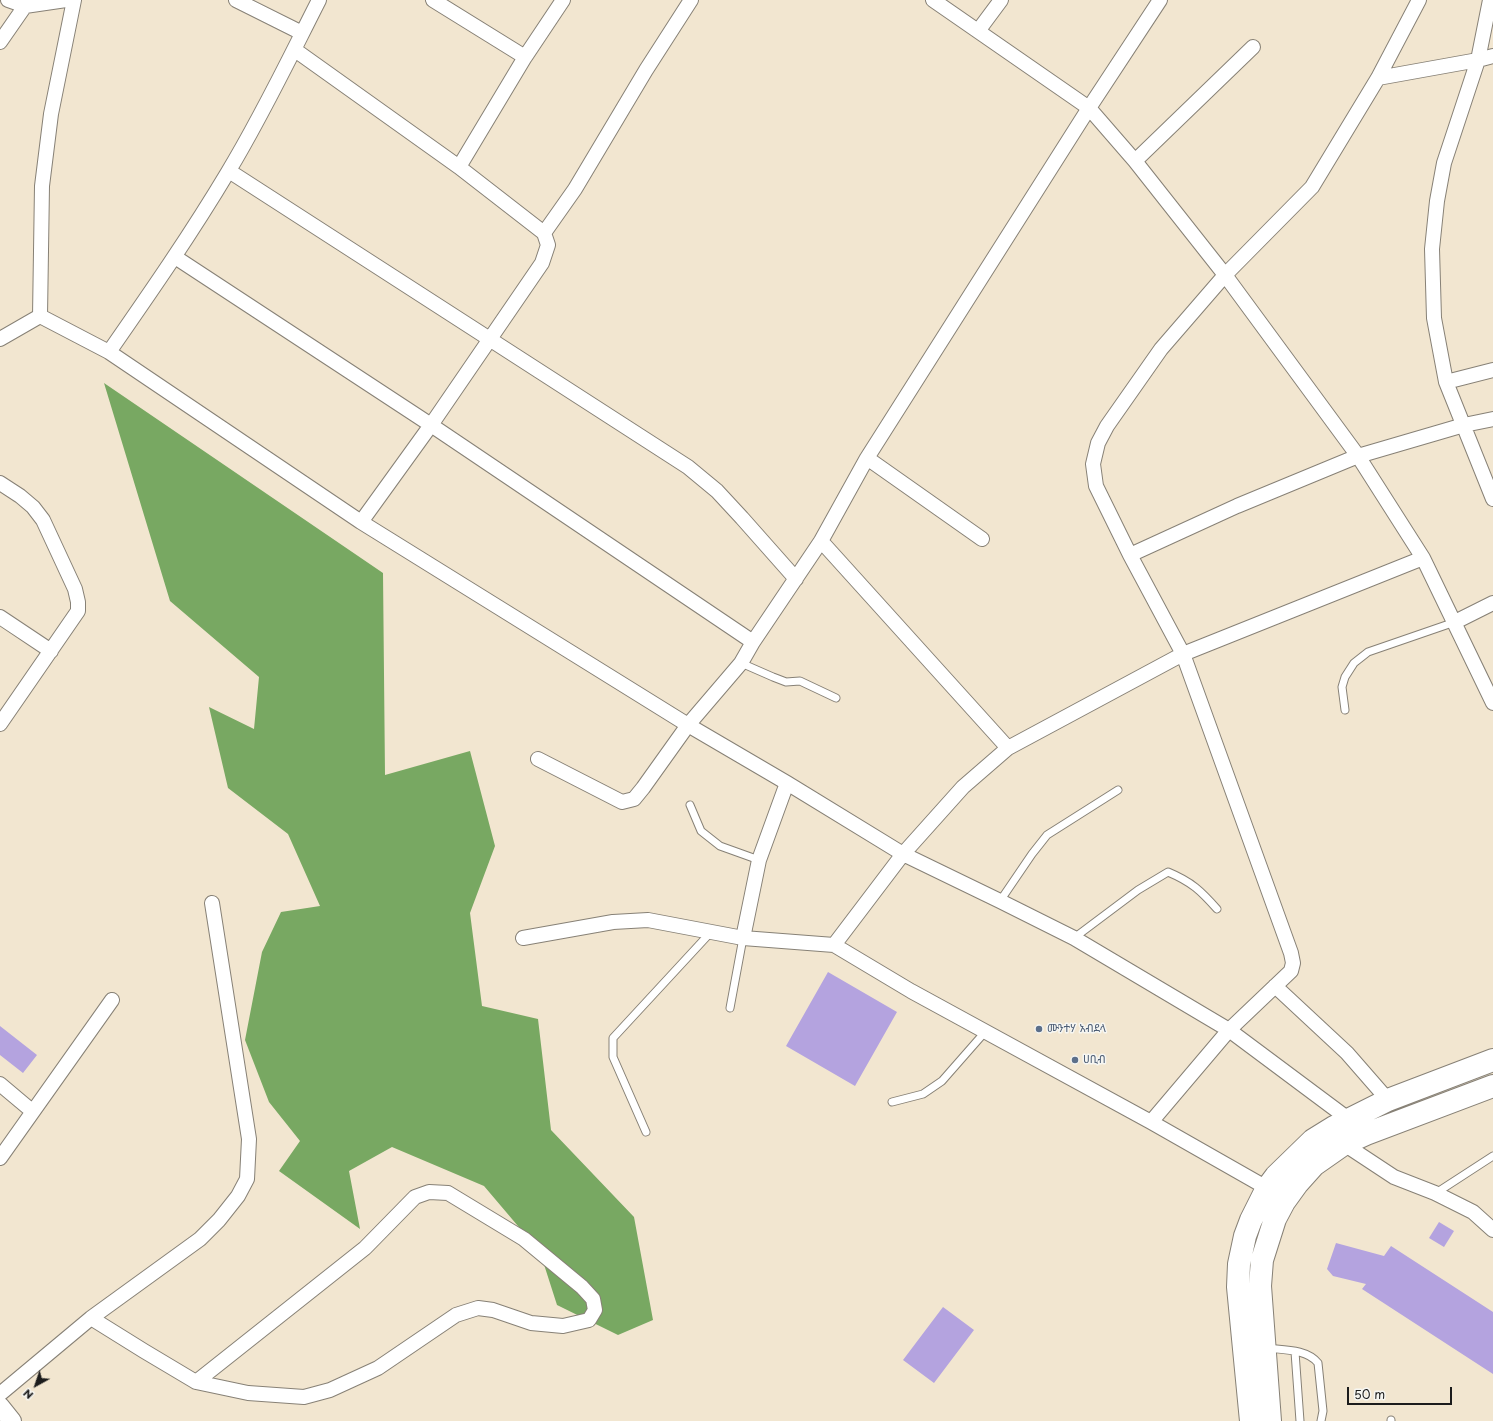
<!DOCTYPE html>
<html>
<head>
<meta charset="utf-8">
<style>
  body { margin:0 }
  #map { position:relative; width:1493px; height:1421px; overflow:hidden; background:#f2e6d0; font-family:"Playpen Sans",sans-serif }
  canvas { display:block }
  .north { position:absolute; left:16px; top:1365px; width:40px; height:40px; -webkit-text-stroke:3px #f6f6f2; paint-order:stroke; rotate:220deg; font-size:11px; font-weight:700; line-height:16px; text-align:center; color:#1c1c1c }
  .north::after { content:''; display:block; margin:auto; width:14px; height:18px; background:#1c1c1c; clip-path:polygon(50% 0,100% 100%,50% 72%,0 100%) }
  .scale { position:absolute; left:1347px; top:1387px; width:105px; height:18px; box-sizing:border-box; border:2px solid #1c1c1c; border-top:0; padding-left:5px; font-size:12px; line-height:14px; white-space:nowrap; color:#1c1c1c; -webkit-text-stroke:3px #f6f6f2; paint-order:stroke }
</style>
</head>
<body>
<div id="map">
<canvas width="1493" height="1421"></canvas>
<div class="north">N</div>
<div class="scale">50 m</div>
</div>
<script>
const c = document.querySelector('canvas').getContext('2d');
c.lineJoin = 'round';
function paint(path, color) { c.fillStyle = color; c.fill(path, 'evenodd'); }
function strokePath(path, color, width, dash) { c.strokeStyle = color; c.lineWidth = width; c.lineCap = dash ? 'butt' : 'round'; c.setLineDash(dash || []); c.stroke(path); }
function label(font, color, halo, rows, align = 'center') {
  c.font = font + ' "Playpen Sans","Noto Sans Ethiopic",sans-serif'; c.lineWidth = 3; c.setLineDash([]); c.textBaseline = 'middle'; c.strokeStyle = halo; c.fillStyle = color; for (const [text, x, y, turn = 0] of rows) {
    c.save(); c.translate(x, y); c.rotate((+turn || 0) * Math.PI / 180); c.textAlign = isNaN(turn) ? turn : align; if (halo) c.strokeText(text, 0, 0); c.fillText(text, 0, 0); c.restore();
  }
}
const forest = new Path2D(`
  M 104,383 L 383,573 L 385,775 L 470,751 L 495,846 L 470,913 L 482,1006 L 538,1019 L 551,1130 L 634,1217 L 653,1320 L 618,1335 L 557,1305 L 540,1252 L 484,1186 L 392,1147 L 349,1171 L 360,1229 L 279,1171 L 300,1141 L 269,1102 L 245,1040 L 262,952 L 281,912 L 320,906 L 288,834 L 228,788 L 209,707 L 254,729 L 259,677 L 170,601 Z`);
const building = new Path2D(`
  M 828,972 L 897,1012 L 855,1086 L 786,1046 Z
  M 0,1026 L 37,1055 L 23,1073 L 0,1055 Z
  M 1439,1222 L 1454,1231 L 1444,1247 L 1429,1238 Z
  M 1336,1243 L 1384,1256 L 1391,1246 L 1493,1312 L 1493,1374 L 1362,1289 L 1366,1284 L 1333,1276 L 1327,1269 Z
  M 943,1307 L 974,1330 L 934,1383 L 903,1360 Z`);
const service = new Path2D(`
  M 741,663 L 773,677 L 786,682 L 800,681 L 836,698
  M 1345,710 L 1342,687 L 1345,677 L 1354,663 L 1368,652 L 1455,622
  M 690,805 L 701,831 L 720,846 L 759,860
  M 1000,901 L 1032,854 L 1047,835 L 1118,790
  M 1074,938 L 1138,890 L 1168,872 C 1192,882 1201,891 1217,909
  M 730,1008 L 743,938
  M 892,1102 L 923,1094 L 942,1081 L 985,1032
  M 646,1132 L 613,1057 L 613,1038 L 711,932
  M 1436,1193 L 1493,1156
  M 1267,1348 C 1284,1350 1307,1349 1318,1363 L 1323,1411 L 1321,1421
  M 1295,1352 L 1300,1421
  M 1391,1421 L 1391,1420`);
const minor = new Path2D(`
  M 8,0 L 25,6 L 66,0
  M 236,0 L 302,33
  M 433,0 L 525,57 L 563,0
  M 933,0 L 1089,108 L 1135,161 L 1225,275 L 1358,456 L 1423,558 L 1493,703
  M 978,31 L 1001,0
  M 0,42 L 25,6
  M 295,50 L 459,167 L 544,233 L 548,245 L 542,263 L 431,425 L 361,522
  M 1493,56 L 1478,60 L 1444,163 L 1437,201 L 1432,249 L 1434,318 L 1446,382 L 1493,499
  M 1378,78 L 1478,60 L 1490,0
  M 1135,161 L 1253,47
  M 459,167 L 525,57
  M 229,171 L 688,467 L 717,491 L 742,518 L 796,579
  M 544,233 L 575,189 L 646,70 L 691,0
  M 175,257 L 431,425 L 753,642
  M 40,316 L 109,352 L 361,522 L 688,725 L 787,783 L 903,854 L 1000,901 L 1074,938 L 1229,1030 L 1355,1124
  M 40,316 L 42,186 L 51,114 L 74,0
  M 0,339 L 40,316
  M 109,352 C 150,293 191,234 228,172 C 262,116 290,57 319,0
  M 1446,382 L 1493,370
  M 867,458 L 982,539
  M 0,483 L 20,496 L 33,507 L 43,520 L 75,589 L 78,602 L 78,611 L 0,724
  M 821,541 L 1008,748
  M 1130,555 L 1237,506 L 1358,456 L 1464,425 L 1493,419
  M 0,617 L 51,651
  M 1455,622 L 1493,603
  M 538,759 L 622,802 L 634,799 L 643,788 L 688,725 L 741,663 L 753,642 L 821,541 L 867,458 L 1089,108 L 1160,0
  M 523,938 L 613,922 L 648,920 L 743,938 L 834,945
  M 743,938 L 759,860 L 787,783
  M 1275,986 L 1347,1053 L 1388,1100
  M 0,1084 L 32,1111
  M 1151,1122 L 1229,1030 L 1291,971 L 1293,963 L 1291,953 L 1183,654 L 1130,555 L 1096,486 L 1093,464 L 1098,443 L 1107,426 L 1161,349 L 1225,275 L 1312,187 L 1378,78 L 1419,0
  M 1344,1144 L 1394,1177 L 1435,1193 L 1473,1212 L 1493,1230
  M 0,1158 L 112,1000
  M 1267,1188 L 1151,1122 L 911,991 L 834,945 L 903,854 L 963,787 L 1008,748 L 1183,654 L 1423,558
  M 429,1192 L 448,1193 L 524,1239 L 582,1287 L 593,1299 L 595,1310 L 589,1320 L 563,1326 L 531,1323 L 493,1310 L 478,1308 L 456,1315 L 378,1368 L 330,1390 L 304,1397 L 248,1393 L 196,1382 L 365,1248 L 415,1197 Z
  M 91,1318 L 144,1351 L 196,1382
  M 0,1394 L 91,1318 L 200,1239 L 219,1220 L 238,1196 L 247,1179 L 249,1139 L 212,903`);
const tertiary = new Path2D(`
  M 0,1406 L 12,1421`);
const primary = new Path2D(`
  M 1251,1421 L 1238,1287 L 1239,1264 L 1245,1236 L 1251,1220 L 1267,1188 L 1276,1176 L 1313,1140 L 1334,1127 L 1388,1100 L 1493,1060
  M 1270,1421 L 1260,1286 L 1262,1260 L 1275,1219 L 1284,1202 L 1297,1184 L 1314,1165 L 1344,1144 L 1366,1134 L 1493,1086`);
const markers = [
  [1039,1029,4,"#5c6f8a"],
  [1075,1060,4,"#5c6f8a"]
];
const serviceNames = [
  ["ሙንተሃ አብደላ",1047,1029],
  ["ሀቢብ",1083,1060]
];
paint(forest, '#78a862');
paint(building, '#b4a3df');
strokePath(service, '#878176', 9);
strokePath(minor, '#878176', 16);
strokePath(tertiary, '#878176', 20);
strokePath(primary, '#878176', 24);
strokePath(service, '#fff', 7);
strokePath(minor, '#fff', 14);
strokePath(tertiary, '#fff', 18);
strokePath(primary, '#fff', 22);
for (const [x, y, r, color] of markers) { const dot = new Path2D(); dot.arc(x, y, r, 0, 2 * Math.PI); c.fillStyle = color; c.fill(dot); strokePath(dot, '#f6f6f2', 1.5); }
label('11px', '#4e5e75', '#f6f6f2', serviceNames, 'left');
</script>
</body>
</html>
